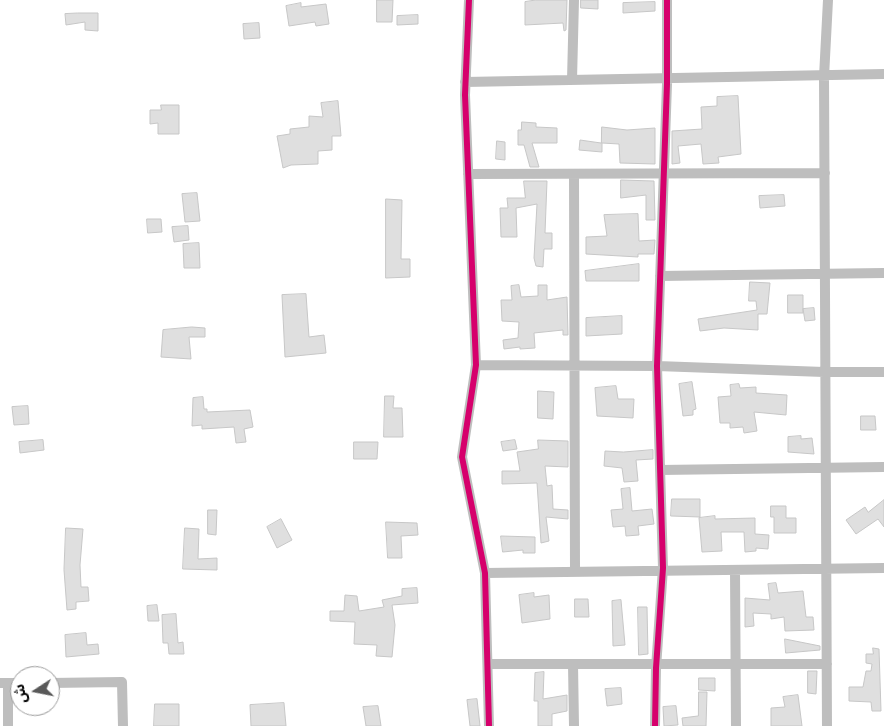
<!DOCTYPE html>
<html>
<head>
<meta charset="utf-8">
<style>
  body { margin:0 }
  #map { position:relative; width:884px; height:726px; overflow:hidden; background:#fff; font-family:"Fira Sans Condensed","Noto Sans Arabic",sans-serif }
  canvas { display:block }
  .north { position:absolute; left:10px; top:666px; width:50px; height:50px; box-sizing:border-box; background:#fff; border:1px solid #999; border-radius:50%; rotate:259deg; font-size:14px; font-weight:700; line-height:20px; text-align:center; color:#000 }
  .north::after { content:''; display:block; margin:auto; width:18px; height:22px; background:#595959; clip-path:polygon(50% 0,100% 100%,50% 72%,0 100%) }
</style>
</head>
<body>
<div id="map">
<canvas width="884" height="726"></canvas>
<div class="north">ش</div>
</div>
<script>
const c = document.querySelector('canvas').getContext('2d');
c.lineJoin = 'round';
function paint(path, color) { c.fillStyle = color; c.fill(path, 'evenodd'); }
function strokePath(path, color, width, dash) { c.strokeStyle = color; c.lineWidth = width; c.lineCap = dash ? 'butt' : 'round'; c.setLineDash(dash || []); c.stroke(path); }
const building = new Path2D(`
  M 377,0 L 393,0 L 392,22 L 377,22 Z
  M 536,0 L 567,0 L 566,30 L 564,31 L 563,23 L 525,25 L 525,2 Z
  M 581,0 L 598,0 L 598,9 L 581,8 Z
  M 655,2 L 655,11 L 623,13 L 623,3 Z
  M 301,3 L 301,7 L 326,4 L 329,24 L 316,26 L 315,22 L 289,26 L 286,6 Z
  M 78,13 L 98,13 L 98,31 L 85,30 L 85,22 L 66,25 L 65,14 Z
  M 418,15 L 418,24 L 397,25 L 397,16 Z
  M 259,23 L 260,38 L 244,39 L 243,24 Z
  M 738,96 L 741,154 L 718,157 L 719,163 L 703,164 L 701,144 L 678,146 L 680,163 L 672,164 L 672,131 L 702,129 L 701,107 L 717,106 L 717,97 Z
  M 338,101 L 341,136 L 332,136 L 332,150 L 318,151 L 318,164 L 291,165 L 283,168 L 277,136 L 290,134 L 290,129 L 309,127 L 309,116 L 323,117 L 321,103 Z
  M 161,105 L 179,105 L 179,134 L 158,134 L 158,123 L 150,124 L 150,110 L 161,110 Z
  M 522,122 L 536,123 L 536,127 L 557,128 L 557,143 L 532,143 L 539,167 L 530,167 L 524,145 L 518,145 L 518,130 L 521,130 Z
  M 602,127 L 627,130 L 655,128 L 655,164 L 620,163 L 619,144 L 602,143 L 602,152 L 579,150 L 580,140 L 601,143 Z
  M 497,141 L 505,142 L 505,160 L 496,159 Z
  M 621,180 L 654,181 L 655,220 L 646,220 L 646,195 L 621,198 Z
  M 524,181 L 547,181 L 545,233 L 552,233 L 552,249 L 544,249 L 543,267 L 536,266 L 534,258 L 537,204 L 516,208 L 517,237 L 501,237 L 500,208 L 508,208 L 507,198 L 525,198 Z
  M 197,193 L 200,221 L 185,222 L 182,194 Z
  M 784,195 L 785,206 L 760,208 L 759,196 Z
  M 386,199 L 402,200 L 401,259 L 410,259 L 410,277 L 386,278 Z
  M 638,214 L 639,241 L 655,240 L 654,254 L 638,254 L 638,257 L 586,254 L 586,237 L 607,236 L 604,215 Z
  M 147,219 L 161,219 L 162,232 L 148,233 Z
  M 188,226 L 189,240 L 174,242 L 172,227 Z
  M 199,243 L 200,268 L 184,268 L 183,244 Z
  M 639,264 L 639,281 L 586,281 L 585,271 Z
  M 750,282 L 770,283 L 767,314 L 758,314 L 758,330 L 724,328 L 700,331 L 698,319 L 757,310 L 756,301 L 749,301 Z
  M 519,285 L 521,297 L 538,296 L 538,285 L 547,285 L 547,300 L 567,297 L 568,335 L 563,335 L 563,330 L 534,333 L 535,348 L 520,349 L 520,347 L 504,349 L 503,340 L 518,338 L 519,322 L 502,321 L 501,300 L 512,300 L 511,286 Z
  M 306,294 L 309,337 L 324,335 L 326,353 L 285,357 L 282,295 Z
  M 788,295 L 803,295 L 803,313 L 788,313 Z
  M 814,308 L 815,320 L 805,321 L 803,309 Z
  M 622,316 L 622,334 L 586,336 L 586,318 Z
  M 192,327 L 205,328 L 205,337 L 189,337 L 191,359 L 161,357 L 163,330 Z
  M 692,382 L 696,409 L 693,410 L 693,415 L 683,416 L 679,384 Z
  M 739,384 L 740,388 L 756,387 L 756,393 L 787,395 L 786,415 L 754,412 L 757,431 L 744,433 L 743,427 L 730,428 L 730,423 L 720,423 L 718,397 L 731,396 L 730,385 Z
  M 616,386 L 618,399 L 634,399 L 633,418 L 597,416 L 595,388 Z
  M 538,391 L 554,392 L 553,419 L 538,418 Z
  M 385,396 L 394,396 L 393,408 L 402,408 L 403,437 L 384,437 Z
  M 203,397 L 204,409 L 207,409 L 207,412 L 250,410 L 253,427 L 244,429 L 246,442 L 236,443 L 234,427 L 202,429 L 202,425 L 192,426 L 193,398 Z
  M 28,406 L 29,424 L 14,425 L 12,407 Z
  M 861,416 L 875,416 L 876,430 L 861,430 Z
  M 801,436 L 801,439 L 812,438 L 814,454 L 788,452 L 788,437 Z
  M 43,440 L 44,450 L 20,453 L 19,442 Z
  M 515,440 L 517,449 L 503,451 L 501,442 Z
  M 538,440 L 568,441 L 568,467 L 545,466 L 547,486 L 552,485 L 553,509 L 568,510 L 568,519 L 546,517 L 549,541 L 541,543 L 537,483 L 502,484 L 502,471 L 520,471 L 517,452 L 538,449 Z
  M 354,442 L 378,442 L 377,459 L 354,459 Z
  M 653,450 L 653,459 L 636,460 L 638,481 L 624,482 L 622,468 L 604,466 L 605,451 L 623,452 Z
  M 630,488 L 632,511 L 652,509 L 654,524 L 638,526 L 639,535 L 626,536 L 625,526 L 613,527 L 611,510 L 623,509 L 621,489 Z
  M 672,499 L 700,499 L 700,517 L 671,516 Z
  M 884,500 L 884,527 L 878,519 L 856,534 L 846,520 L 865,507 L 868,512 Z
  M 771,506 L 786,506 L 786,518 L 796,518 L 796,533 L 774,533 L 774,517 L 771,517 Z
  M 208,510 L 217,510 L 216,535 L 208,534 Z
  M 715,516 L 715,519 L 755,518 L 755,534 L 769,535 L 768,549 L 756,548 L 756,551 L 745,552 L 744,532 L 721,532 L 722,551 L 702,552 L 699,518 Z
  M 281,519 L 292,540 L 277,548 L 267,527 Z
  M 386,522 L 417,523 L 418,535 L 401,536 L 402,558 L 388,558 Z
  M 66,528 L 83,529 L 80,565 L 81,587 L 88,587 L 89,601 L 76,602 L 76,609 L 67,610 L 64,570 Z
  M 185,528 L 199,529 L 198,559 L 217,558 L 217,570 L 183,569 Z
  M 501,536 L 535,537 L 535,553 L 523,553 L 523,550 L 503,552 Z
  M 776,583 L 778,593 L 803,591 L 806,617 L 813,617 L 814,630 L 785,631 L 784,617 L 771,619 L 771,614 L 753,613 L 754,626 L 745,627 L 745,598 L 770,600 L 768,584 Z
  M 417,588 L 418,603 L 392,605 L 395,625 L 392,657 L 376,656 L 377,645 L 354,644 L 355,622 L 330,621 L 330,611 L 344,611 L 345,595 L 357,596 L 359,611 L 384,607 L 382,600 L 402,596 L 402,589 Z
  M 534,593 L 534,597 L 549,595 L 550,619 L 522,623 L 519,595 Z
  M 575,599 L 588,599 L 589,617 L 575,617 Z
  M 621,600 L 625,645 L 613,646 L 612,601 Z
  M 157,605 L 159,621 L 148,621 L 147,606 Z
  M 638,607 L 647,607 L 648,654 L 639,655 Z
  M 176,614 L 178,643 L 183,642 L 184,654 L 169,654 L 168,643 L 163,643 L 162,615 Z
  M 86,633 L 87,645 L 98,644 L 99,654 L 66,657 L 65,635 Z
  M 785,639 L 820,646 L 820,650 L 786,653 Z
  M 873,648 L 879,649 L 881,711 L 872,711 L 871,702 L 849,701 L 849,687 L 863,687 L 866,671 L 871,671 L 872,664 L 866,663 L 866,654 L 873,654 Z
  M 808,671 L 817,671 L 816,694 L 808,693 Z
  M 544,672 L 543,699 L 567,695 L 567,711 L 552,714 L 552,726 L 538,726 L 538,701 L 534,701 L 535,673 Z
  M 699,678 L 715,678 L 715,691 L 699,690 Z
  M 621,688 L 622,704 L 607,706 L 605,689 Z
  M 699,692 L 707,692 L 706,726 L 683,726 L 682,718 L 698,716 Z
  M 798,695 L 802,726 L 771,726 L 771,708 L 785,707 L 783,697 Z
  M 477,699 L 480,726 L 470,726 L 467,700 Z
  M 284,703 L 286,726 L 251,726 L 250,705 Z
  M 155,704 L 179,704 L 179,726 L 154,726 Z
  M 378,706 L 381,726 L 366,726 L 363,707 Z
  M 676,706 L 678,725 L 664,726 L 663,707 Z`);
const street = new Path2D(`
  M 469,0 L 465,95 L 476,365 L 462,457 L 485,573 L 489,726
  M 572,80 L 574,0
  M 465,82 L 884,74
  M 468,174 L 825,173
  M 574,174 L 575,572
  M 660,276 L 884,273
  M 476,365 L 657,366 L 824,372 L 884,372
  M 660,470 L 884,467
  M 735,570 L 736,726
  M 485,573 L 884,568
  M 489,664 L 827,664
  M 573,664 L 574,726
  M 0,683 L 20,683
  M 8,683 L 8,726
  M 50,683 L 122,682 L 123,726
  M 655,726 L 656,668 L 663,568 L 657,366 L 667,84 L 667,0
  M 827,726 L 824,77 L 828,0`);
const cycleway = new Path2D(`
  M 469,0 L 465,95 L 476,365 L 462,457 L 485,573 L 489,726
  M 655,726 L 656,668 L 663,568 L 657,366 L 667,84 L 667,0`);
paint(building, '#dfdfdf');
strokePath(building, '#c7c7c7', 1);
strokePath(street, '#bebebe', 10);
strokePath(cycleway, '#d6006c', 6);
</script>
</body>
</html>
